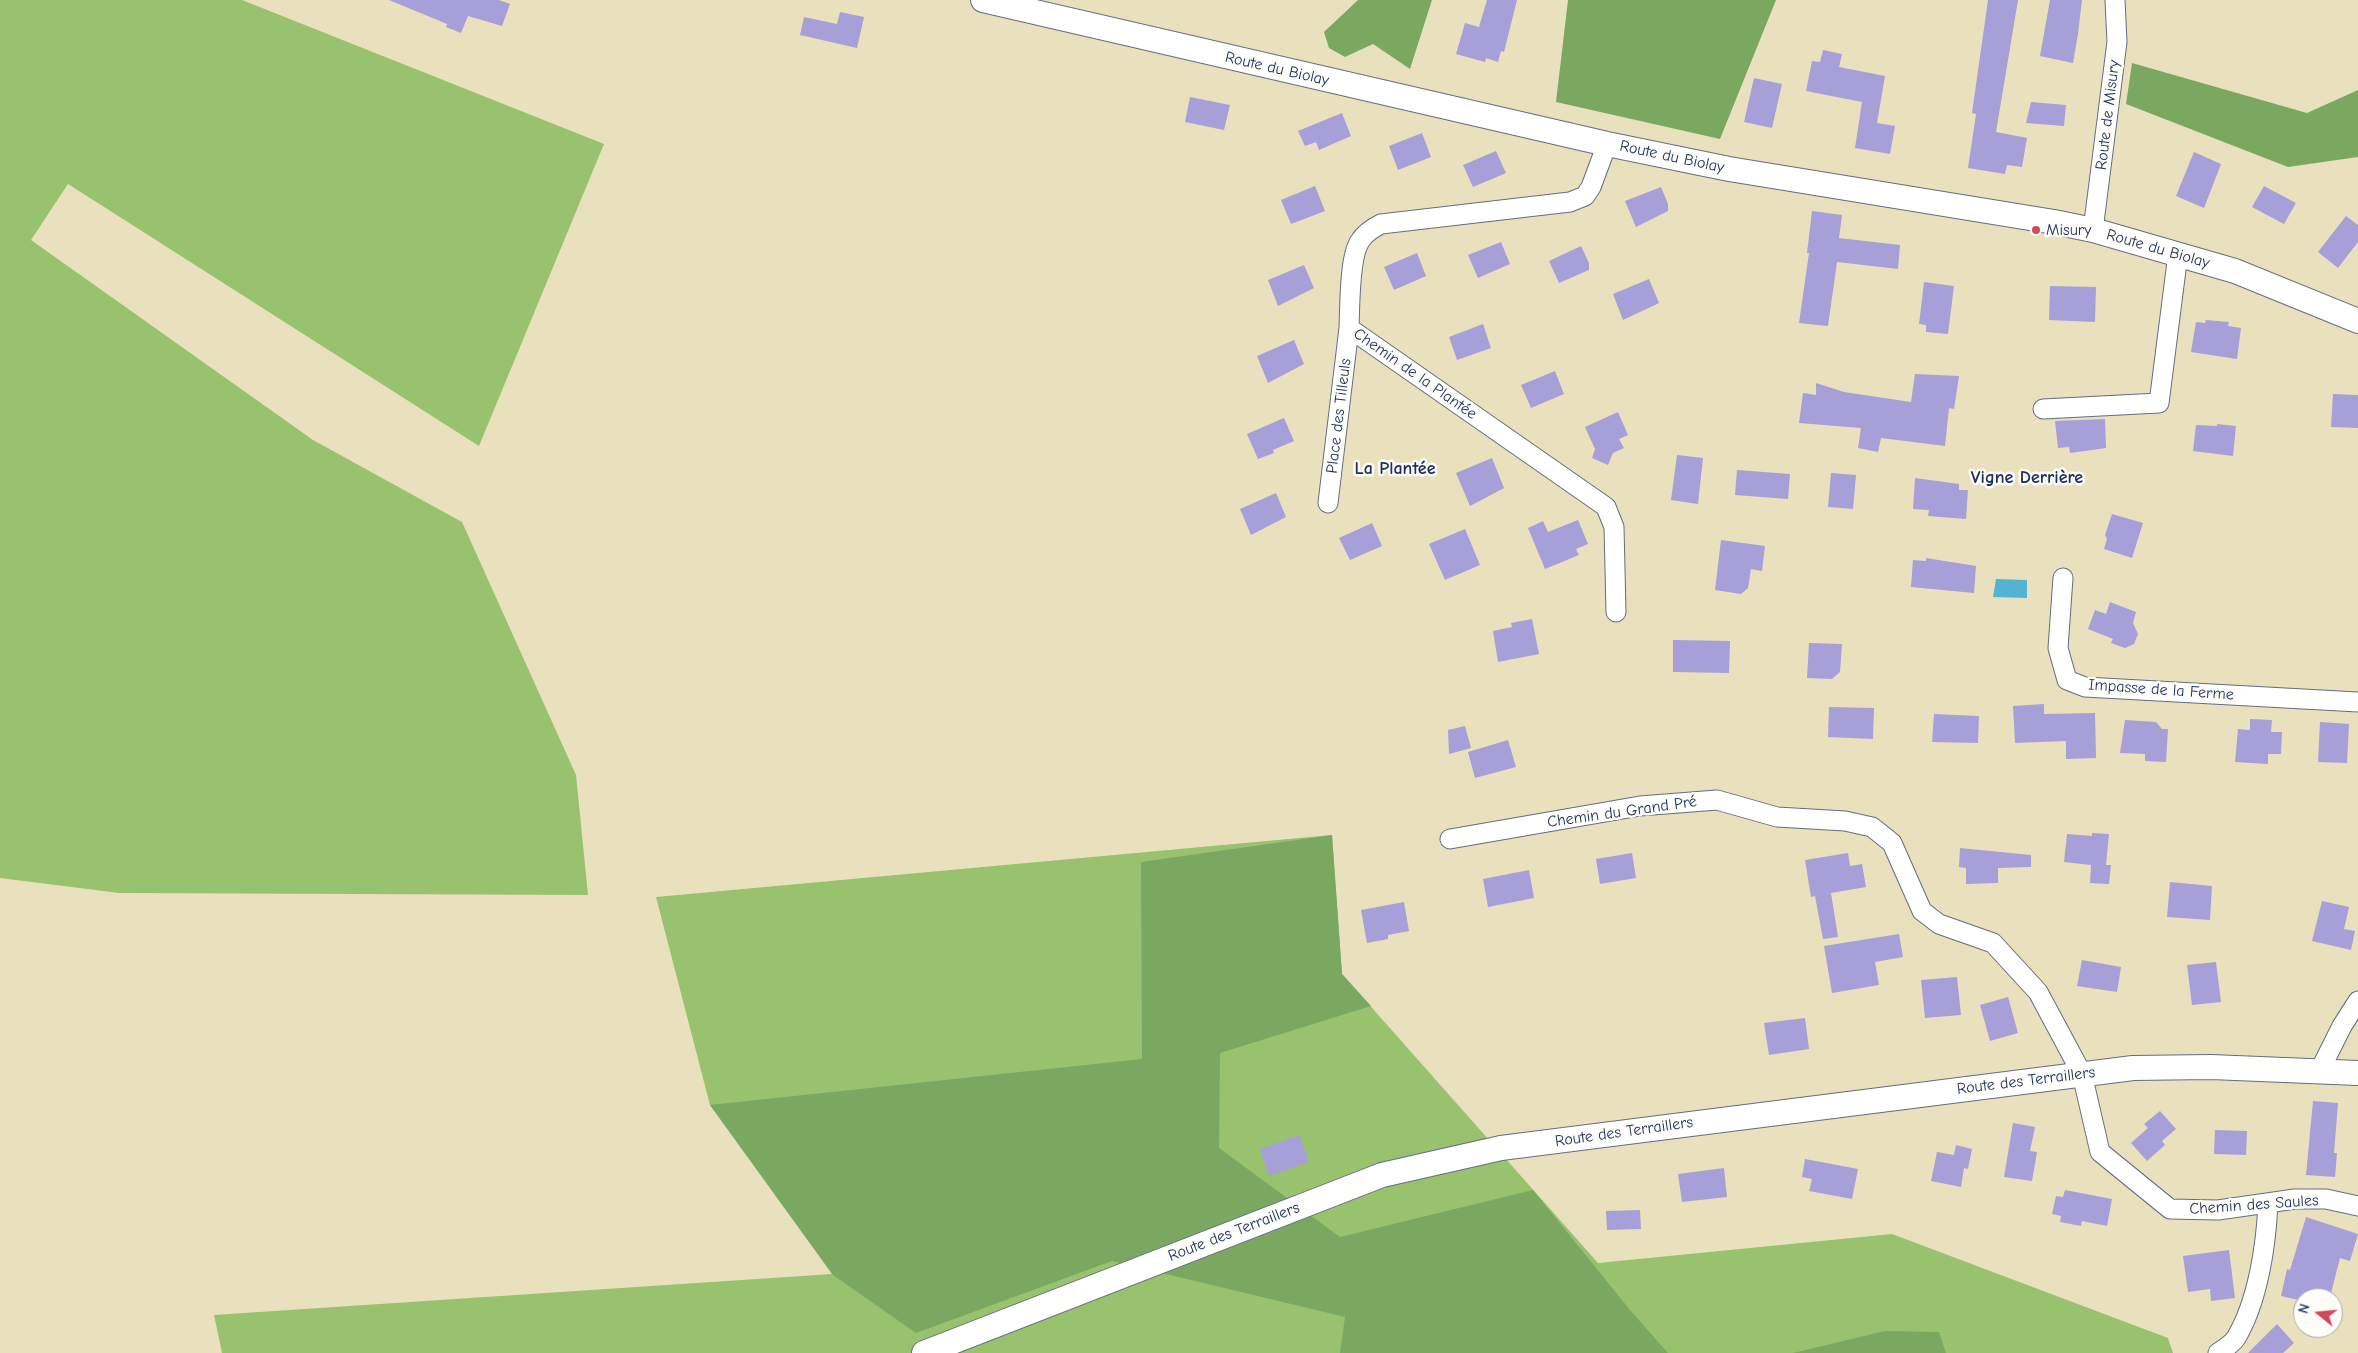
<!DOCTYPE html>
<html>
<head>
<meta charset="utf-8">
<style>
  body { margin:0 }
  #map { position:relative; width:2358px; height:1353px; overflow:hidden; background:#e9e1bd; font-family:"Comic Neue",sans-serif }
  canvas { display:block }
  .north { position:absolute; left:2293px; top:1288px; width:50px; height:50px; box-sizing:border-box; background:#fdfcf7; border:1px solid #a3aaba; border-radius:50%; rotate:287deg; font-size:14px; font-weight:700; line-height:20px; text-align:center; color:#1b2f5e }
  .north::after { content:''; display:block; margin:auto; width:18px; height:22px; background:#d1495b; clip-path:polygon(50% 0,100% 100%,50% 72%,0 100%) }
</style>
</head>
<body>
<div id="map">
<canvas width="2358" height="1353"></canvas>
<div class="north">N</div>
</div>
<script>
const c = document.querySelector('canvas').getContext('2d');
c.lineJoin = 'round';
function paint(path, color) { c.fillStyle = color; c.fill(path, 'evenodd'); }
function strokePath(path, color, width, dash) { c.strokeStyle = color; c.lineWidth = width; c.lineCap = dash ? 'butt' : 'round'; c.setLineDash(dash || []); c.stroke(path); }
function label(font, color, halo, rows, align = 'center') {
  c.font = font + ' "Comic Neue",sans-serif'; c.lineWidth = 5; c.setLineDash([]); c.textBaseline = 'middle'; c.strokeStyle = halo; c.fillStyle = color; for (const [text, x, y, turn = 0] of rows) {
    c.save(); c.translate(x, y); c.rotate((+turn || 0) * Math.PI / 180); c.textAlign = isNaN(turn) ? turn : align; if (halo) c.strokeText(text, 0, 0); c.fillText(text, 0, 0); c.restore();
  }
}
const green = new Path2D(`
  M 0,0 L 242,0 L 604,144 L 479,446 L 68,184 L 31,240 L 313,440 L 462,522 L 576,775 L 588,895 L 119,893 L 0,878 Z
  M 1332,835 L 1342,974 L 1598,1263 L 1892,1234 L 2168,1338 L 2173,1353 L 222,1353 L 214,1315 L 832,1274 L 710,1105 L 656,897 Z`);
const forest = new Path2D(`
  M 1358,0 L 1432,0 L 1410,69 L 1373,44 L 1345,57 L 1329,48 L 1324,32 Z
  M 1568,0 L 1776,0 L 1720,139 L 1556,102 Z
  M 2132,63 L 2307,113 L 2358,90 L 2358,157 L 2288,167 L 2126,104 Z
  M 1332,835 L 1342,974 L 1371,1006 L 1220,1053 L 1219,1148 L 1340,1237 L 1533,1190 L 1630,1310 L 1668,1353 L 1340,1353 L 1345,1317 L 1112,1261 L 916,1333 L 833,1275 L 710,1105 L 1142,1059 L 1141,862 Z
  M 1885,1331 L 1939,1332 L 1946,1353 L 1793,1353 Z`);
const water = new Path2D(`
  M 1996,579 L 2027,580 L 2027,598 L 1993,597 Z`);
const building = new Path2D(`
  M 389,0 L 499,0 L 510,4 L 502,26 L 468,16 L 461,33 L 446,27 L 447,24 Z
  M 1487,0 L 1517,0 L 1504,52 L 1501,51 L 1498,62 L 1486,58 L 1485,62 L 1456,54 L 1465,23 L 1479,27 Z
  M 1988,0 L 2018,0 L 1996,132 L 2027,138 L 2022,167 L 2007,165 L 2005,174 L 1968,168 L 1976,114 L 1972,113 Z
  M 2050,0 L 2082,0 L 2078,34 L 2073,63 L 2040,56 Z
  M 840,12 L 864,17 L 857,48 L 800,35 L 804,17 L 837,24 Z
  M 1823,50 L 1842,54 L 1839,67 L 1885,76 L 1877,123 L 1895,126 L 1890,154 L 1855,148 L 1862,102 L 1806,91 L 1812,61 L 1820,62 Z
  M 1754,78 L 1782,84 L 1772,128 L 1744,122 Z
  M 1190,97 L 1230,105 L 1224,130 L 1185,122 Z
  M 2031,102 L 2066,105 L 2064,126 L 2026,123 Z
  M 1342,113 L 1351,136 L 1319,150 L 1316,142 L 1305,146 L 1298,131 Z
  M 1422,133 L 1431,157 L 1398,170 L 1389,146 Z
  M 1496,151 L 1506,173 L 1473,187 L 1463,165 Z
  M 2194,152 L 2221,164 L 2204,208 L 2176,196 Z
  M 1315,186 L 1325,211 L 1291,224 L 1281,200 Z
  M 2264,186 L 2296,203 L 2284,224 L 2252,207 Z
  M 1661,187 L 1668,204 L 1668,211 L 1636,227 L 1625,201 Z
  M 1812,211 L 1842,215 L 1839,238 L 1900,245 L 1898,269 L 1837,262 L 1828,326 L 1799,323 L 1809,253 L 1807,253 Z
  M 2346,216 L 2358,225 L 2358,242 L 2338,268 L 2318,252 Z
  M 1501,242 L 1510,264 L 1478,278 L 1468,255 Z
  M 1581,246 L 1589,263 L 1589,270 L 1559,283 L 1549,261 Z
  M 1417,253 L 1426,276 L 1394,290 L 1384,267 Z
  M 1304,265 L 1314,288 L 1278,306 L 1268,280 Z
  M 1649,279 L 1659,303 L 1623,320 L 1613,294 Z
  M 1924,282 L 1954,286 L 1948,334 L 1926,332 L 1926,325 L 1919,324 Z
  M 2050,286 L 2096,287 L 2095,322 L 2049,320 Z
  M 2206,320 L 2229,322 L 2228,326 L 2241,328 L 2237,359 L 2191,352 L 2196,322 L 2205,323 Z
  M 1483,324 L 1491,348 L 1457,360 L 1449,337 Z
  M 1294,340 L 1304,364 L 1268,383 L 1257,356 Z
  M 1555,371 L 1564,394 L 1531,408 L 1521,385 Z
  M 1915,374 L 1959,376 L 1954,409 L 1949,408 L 1945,446 L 1881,438 L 1878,452 L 1858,448 L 1861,428 L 1799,423 L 1803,393 L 1816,395 L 1816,383 L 1844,392 L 1911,402 Z
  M 2333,394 L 2358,395 L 2358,428 L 2331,427 Z
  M 1618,412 L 1628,435 L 1619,439 L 1624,448 L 1613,453 L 1608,465 L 1592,458 L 1595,449 L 1585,427 Z
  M 1284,418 L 1294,441 L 1273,450 L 1274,453 L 1258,459 L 1247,434 Z
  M 2105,419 L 2106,448 L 2070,453 L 2069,447 L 2058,448 L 2055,421 Z
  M 2217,424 L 2236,426 L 2233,456 L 2193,451 L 2196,425 L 2217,426 Z
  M 1677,455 L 1703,458 L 1698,504 L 1671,500 Z
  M 1492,458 L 1504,488 L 1470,506 L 1456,473 Z
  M 1737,470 L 1790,474 L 1788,499 L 1735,495 Z
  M 1831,473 L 1856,475 L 1853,509 L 1828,507 Z
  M 1915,478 L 1959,484 L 1959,490 L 1968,490 L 1966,519 L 1928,516 L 1929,510 L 1913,509 Z
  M 1276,493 L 1286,517 L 1251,535 L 1240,509 Z
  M 2112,514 L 2143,523 L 2132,558 L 2104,549 L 2107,539 L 2105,535 Z
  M 1578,520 L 1588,544 L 1576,549 L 1579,555 L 1545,569 L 1528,528 L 1543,521 L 1548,532 Z
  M 1372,523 L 1382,546 L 1350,560 L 1339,538 Z
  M 1465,529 L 1480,565 L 1445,580 L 1429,544 Z
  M 1721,540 L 1765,546 L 1762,571 L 1751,569 L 1748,588 L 1741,594 L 1715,590 Z
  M 1926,558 L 1976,566 L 1974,593 L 1911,587 L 1913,560 L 1926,561 Z
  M 2110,602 L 2136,612 L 2133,623 L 2138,634 L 2134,644 L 2125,648 L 2111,643 L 2113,639 L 2088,629 L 2095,610 L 2106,614 Z
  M 1532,619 L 1539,654 L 1498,662 L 1493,631 L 1512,627 L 1511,623 Z
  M 1673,640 L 1730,641 L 1729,673 L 1673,672 Z
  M 1809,643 L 1842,644 L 1840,672 L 1832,679 L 1807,678 Z
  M 2044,704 L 2044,714 L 2095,713 L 2096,758 L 2066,759 L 2066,741 L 2015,743 L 2013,706 Z
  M 1829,707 L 1874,708 L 1873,739 L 1828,737 Z
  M 1934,714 L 1979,716 L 1978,743 L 1932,742 Z
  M 2250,719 L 2272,720 L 2271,732 L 2282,732 L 2281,754 L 2268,754 L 2268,764 L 2235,762 L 2238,729 L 2250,730 Z
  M 2125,720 L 2156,722 L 2162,729 L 2168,729 L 2166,762 L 2145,761 L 2145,754 L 2120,753 Z
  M 2320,722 L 2349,724 L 2347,763 L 2318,762 Z
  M 1465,726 L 1471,748 L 1449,754 L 1448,730 Z
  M 1508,740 L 1516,767 L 1475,778 L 1468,752 Z
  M 2092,833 L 2109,834 L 2106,865 L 2111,865 L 2109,884 L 2090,883 L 2091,865 L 2064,862 L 2067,834 L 2092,836 Z
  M 1960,848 L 2031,855 L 2031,867 L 1998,868 L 1998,883 L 1966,884 L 1966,868 L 1959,867 Z
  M 1632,853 L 1636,878 L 1600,884 L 1596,859 Z
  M 1848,853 L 1850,866 L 1862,864 L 1866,887 L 1831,893 L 1838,937 L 1823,939 L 1815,896 L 1811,897 L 1805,860 Z
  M 1529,870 L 1534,898 L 1488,907 L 1483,879 Z
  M 2170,882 L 2212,886 L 2210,920 L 2167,917 Z
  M 2322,901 L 2349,907 L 2344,929 L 2355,931 L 2351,950 L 2312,941 Z
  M 1404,902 L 1409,931 L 1388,935 L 1388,939 L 1367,943 L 1361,910 Z
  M 1899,934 L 1903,957 L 1875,962 L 1879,985 L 1832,993 L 1824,946 Z
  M 2082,960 L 2121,967 L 2117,992 L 2077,986 Z
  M 2216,962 L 2221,1002 L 2192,1005 L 2187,965 Z
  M 1957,977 L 1961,1015 L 1925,1018 L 1921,980 Z
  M 2008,997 L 2018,1033 L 1990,1041 L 1980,1005 Z
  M 1805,1018 L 1809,1049 L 1769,1055 L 1764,1023 Z
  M 2313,1101 L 2338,1103 L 2334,1153 L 2337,1153 L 2335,1177 L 2306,1175 Z
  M 2160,1111 L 2176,1129 L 2162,1141 L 2165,1145 L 2147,1161 L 2131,1143 L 2148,1128 L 2144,1124 Z
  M 2013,1123 L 2035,1127 L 2030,1151 L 2037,1152 L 2032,1181 L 2004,1177 Z
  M 2215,1130 L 2247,1131 L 2246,1155 L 2214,1154 Z
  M 1299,1135 L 1309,1162 L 1269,1176 L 1260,1149 Z
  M 1956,1145 L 1972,1149 L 1968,1169 L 1964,1168 L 1961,1187 L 1931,1181 L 1937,1152 L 1954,1155 Z
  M 1805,1159 L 1858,1169 L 1852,1199 L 1809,1191 L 1812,1179 L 1802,1177 Z
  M 1724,1168 L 1727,1197 L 1682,1202 L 1678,1174 Z
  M 2065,1190 L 2112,1199 L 2107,1226 L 2082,1221 L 2081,1226 L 2060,1222 L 2061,1216 L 2052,1214 L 2056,1196 L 2063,1197 Z
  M 1640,1210 L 1641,1229 L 1607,1230 L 1606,1211 Z
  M 2306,1217 L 2358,1234 L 2350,1261 L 2340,1258 L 2330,1297 L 2308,1291 L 2307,1298 L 2303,1298 L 2303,1301 L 2281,1296 L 2287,1269 L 2290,1270 Z
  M 2229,1250 L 2235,1298 L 2211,1301 L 2210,1289 L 2188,1292 L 2183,1256 Z
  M 2277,1324 L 2294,1343 L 2283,1353 L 2248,1353 Z`);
const minor = new Path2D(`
  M 1607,144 L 1591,187 L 1585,196 L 1570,202 L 1381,224 C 1373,228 1365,233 1360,241 C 1349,257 1350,307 1349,328 L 1606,507 L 1614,527 L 1616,612
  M 2093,230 L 2117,42 L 2115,0
  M 2043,409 L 2159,403 L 2178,254
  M 1328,503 L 1349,328
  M 2063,578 L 2058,648 L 2067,680 L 2085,687 L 2358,702
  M 1450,839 L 1640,806 L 1717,800 L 1777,817 L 1845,821 L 1872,827 L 1892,843 L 1922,911 L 1939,924 L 1993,943 L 2038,992 L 2082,1074 L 2100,1152 L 2170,1209 L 2218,1210 L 2295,1199 L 2326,1199 L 2358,1206
  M 2320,1070 L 2342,1026 L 2358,1001
  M 2218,1353 C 2224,1349 2232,1344 2236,1338 C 2258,1301 2266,1246 2268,1204`);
const tertiary = new Path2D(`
  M 983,0 L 1607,144 L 1729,169 L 2054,222 L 2093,230 L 2235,271 L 2358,321
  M 924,1353 L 1382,1175 L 1501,1148 L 2133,1068 L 2211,1067 L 2358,1073`);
const markers = [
  [2036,230,5,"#d1495b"]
];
const streetNames = [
  ["Route du Biolay",1277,69,13],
  ["Route de Misury",2108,115,-83],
  ["Route du Biolay",1672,157,12],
  ["Route du Biolay",2158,249,16],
  ["Chemin de la Plantée",1415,374,35],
  ["Place des Tilleuls",1339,416,-83],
  ["Impasse de la Ferme",2161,690,4],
  ["Chemin du Grand Pré",1622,812,-8],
  ["Route des Terraillers",2026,1081,-7],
  ["Route des Terraillers",1624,1132,-8],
  ["Chemin des Saules",2254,1205,-4],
  ["Route des Terraillers",1234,1232,-21]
];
const poiNames = [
  ["Misury",2046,230]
];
const neighbourhoodNames = [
  ["La Plantée",1395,469],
  ["Vigne Derrière",2027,478]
];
paint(green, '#99c26e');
paint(forest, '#7aa861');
paint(water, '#53b3d2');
paint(building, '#a69fd8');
strokePath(minor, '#636d7f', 21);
strokePath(tertiary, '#636d7f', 26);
strokePath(minor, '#fff', 19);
strokePath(tertiary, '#fff', 24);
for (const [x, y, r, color] of markers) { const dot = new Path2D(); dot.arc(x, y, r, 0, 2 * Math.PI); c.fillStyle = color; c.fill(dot); strokePath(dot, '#fdfcf7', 2); }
label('16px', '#1b2f5e', '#fdfcf7', streetNames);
label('16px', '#1b2f5e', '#fdfcf7', poiNames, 'left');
label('bold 18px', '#1b2f5e', '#fdfcf7', neighbourhoodNames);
</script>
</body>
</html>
